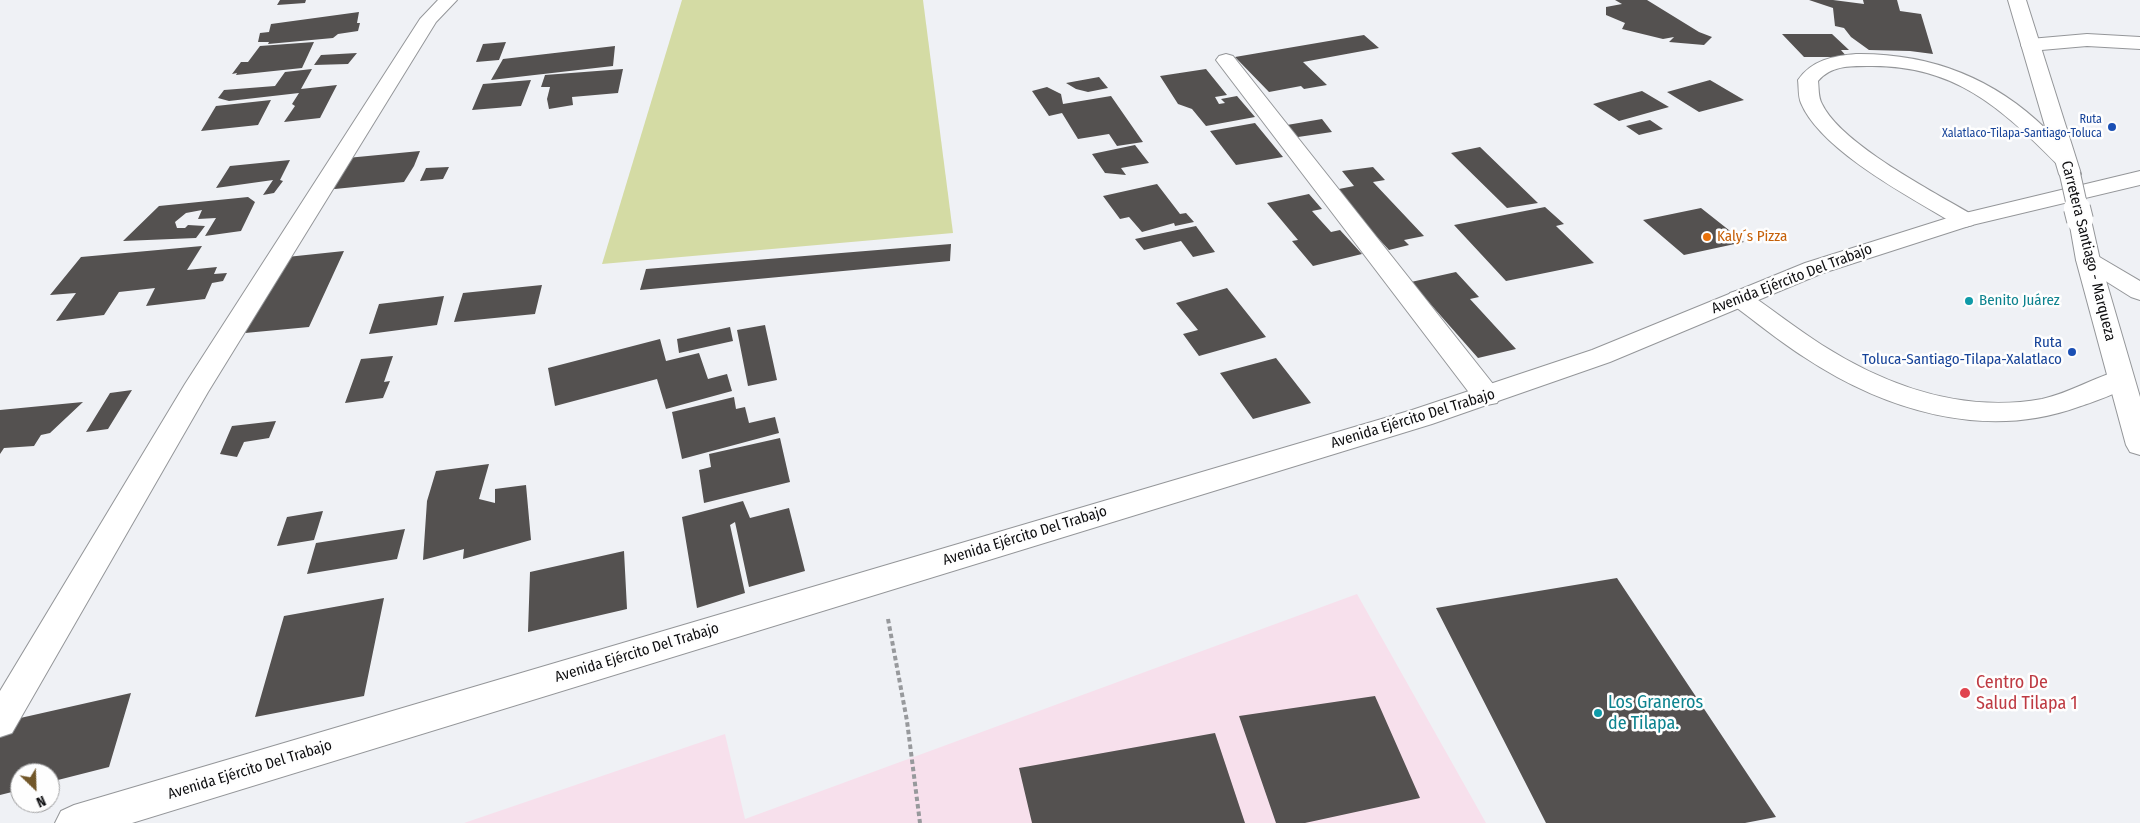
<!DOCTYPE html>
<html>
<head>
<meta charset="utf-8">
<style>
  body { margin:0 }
  #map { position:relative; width:2140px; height:823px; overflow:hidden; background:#eff1f5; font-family:"Fira Sans Condensed",sans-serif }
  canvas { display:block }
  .north { position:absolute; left:10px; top:763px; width:50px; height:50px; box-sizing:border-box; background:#fefefe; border:1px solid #9e9e9f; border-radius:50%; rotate:156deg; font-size:14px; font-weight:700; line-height:20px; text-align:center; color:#0e0e10 }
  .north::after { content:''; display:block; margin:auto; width:18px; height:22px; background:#725729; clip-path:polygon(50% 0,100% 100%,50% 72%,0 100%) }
</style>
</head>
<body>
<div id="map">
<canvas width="2140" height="823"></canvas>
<div class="north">N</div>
</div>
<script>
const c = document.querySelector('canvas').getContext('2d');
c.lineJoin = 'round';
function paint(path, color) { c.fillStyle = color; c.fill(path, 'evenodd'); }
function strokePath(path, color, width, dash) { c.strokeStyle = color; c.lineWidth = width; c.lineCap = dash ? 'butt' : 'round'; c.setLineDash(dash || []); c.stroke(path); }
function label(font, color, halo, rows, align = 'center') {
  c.font = font + ' "Fira Sans Condensed",sans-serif'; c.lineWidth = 5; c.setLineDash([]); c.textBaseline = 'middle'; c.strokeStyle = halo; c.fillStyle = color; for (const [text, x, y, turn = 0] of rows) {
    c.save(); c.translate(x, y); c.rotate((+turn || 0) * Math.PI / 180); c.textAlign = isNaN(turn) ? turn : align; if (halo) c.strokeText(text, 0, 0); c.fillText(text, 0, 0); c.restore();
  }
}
const education = new Path2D(`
  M 1357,594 L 1486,823 L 464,823 L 725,734 L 745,819 Z`);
const green = new Path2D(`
  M 682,0 L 923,0 L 953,233 L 602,264 Z`);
const building = new Path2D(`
  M 280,0 L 306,0 L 305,3 L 277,5 Z
  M 1615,0 L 1647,0 L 1699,32 L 1712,37 L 1704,45 L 1669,42 L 1674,37 L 1663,39 L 1622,29 L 1625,23 L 1606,15 L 1606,7 L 1622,4 Z
  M 1809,0 L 1833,0 L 1864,4 L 1863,0 L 1897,0 L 1900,11 L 1921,14 L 1933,54 L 1910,51 L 1869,50 L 1851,37 L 1844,28 L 1835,26 L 1833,8 Z
  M 359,12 L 357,23 L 360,23 L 358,31 L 338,34 L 333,38 L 268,44 L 269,42 L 258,42 L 260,33 L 269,32 L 271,24 Z
  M 1782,34 L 1832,34 L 1849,50 L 1841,50 L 1847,57 L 1804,57 Z
  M 1364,35 L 1379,48 L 1303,62 L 1327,85 L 1304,89 L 1301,86 L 1269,92 L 1235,57 Z
  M 314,42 L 302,68 L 236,75 L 237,73 L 232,74 L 241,62 L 248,62 L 260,46 Z
  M 506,42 L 499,60 L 476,62 L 483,44 Z
  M 615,46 L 613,66 L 491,80 L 503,59 Z
  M 357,53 L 348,64 L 314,65 L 321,55 Z
  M 312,69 L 301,89 L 337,85 L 320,118 L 284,122 L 295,106 L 292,104 L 299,93 L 229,101 L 218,98 L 224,90 L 275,86 L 285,72 Z
  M 623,69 L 618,93 L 572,97 L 573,105 L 549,109 L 547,99 L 550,87 L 541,87 L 545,75 Z
  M 1206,69 L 1227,95 L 1215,97 L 1219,104 L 1225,103 L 1221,99 L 1237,96 L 1255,117 L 1206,126 L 1192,109 L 1178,104 L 1160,76 Z
  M 1099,77 L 1108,88 L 1088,92 L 1076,89 L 1066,83 Z
  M 531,80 L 521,106 L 472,110 L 483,84 Z
  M 1710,80 L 1744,100 L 1699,112 L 1667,92 Z
  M 1047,87 L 1061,94 L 1063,104 L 1111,96 L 1143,142 L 1117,146 L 1109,134 L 1078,139 L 1062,113 L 1049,116 L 1032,91 Z
  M 1642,91 L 1669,107 L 1619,121 L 1593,104 Z
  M 271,100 L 258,125 L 201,131 L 216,106 Z
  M 1322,119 L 1332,132 L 1298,137 L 1287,125 Z
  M 1650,120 L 1663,129 L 1639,135 L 1626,126 Z
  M 1255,123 L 1283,157 L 1236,165 L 1210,131 Z
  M 1135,145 L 1149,163 L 1121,168 L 1126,175 L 1105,173 L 1092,154 Z
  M 1480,147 L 1538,203 L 1507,208 L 1451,153 Z
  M 420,151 L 414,166 L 404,182 L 325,190 L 347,158 Z
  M 290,160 L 280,180 L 283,181 L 274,193 L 263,195 L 273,180 L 216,188 L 230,166 Z
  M 449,167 L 443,179 L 420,181 L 426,168 Z
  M 1373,167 L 1385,180 L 1373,182 L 1424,236 L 1404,240 L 1409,245 L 1389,250 L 1334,190 L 1354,186 L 1342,171 Z
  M 1157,184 L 1180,214 L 1186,213 L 1194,222 L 1175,226 L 1174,223 L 1142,232 L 1129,217 L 1120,219 L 1103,196 Z
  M 1309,194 L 1322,209 L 1312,211 L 1331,232 L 1340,230 L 1362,254 L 1313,266 L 1292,241 L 1298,240 L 1267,203 Z
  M 248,197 L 255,202 L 241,231 L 205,236 L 216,218 L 198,219 L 202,210 L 186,213 L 175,222 L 177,228 L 185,228 L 188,225 L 205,226 L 196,238 L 123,241 L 159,206 Z
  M 1545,207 L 1564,224 L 1556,226 L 1594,263 L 1506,281 L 1454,225 Z
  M 1701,208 L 1744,242 L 1684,255 L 1643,220 Z
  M 1196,226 L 1215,252 L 1193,257 L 1181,241 L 1144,250 L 1135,239 Z
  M 951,244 L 950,261 L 640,290 L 646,269 Z
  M 202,246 L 187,270 L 217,267 L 214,274 L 227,273 L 223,281 L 212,283 L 205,299 L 146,306 L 155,288 L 119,292 L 104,315 L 56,321 L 76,293 L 50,295 L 81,257 Z
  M 344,251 L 309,327 L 245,333 L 287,257 Z
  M 1456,272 L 1479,297 L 1470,299 L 1516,349 L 1478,358 L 1411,282 Z
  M 542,285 L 535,314 L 454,322 L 463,293 Z
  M 1227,288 L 1266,337 L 1199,356 L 1183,334 L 1198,330 L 1176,303 Z
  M 444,296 L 437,325 L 369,334 L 379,304 Z
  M 765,325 L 777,380 L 748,386 L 737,330 Z
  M 730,327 L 733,341 L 679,353 L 677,339 Z
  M 660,339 L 666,361 L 699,353 L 708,379 L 727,374 L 732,391 L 666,409 L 657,379 L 555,406 L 548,368 Z
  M 393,356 L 384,382 L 390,381 L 383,398 L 345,403 L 361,359 Z
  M 1276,358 L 1311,403 L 1253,419 L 1220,373 Z
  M 132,390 L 108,429 L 86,432 L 110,393 Z
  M 734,397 L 736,409 L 745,407 L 749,423 L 775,417 L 779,433 L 682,459 L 672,412 Z
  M 83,402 L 50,433 L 41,435 L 34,446 L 4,448 L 0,454 L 0,410 Z
  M 276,421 L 269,438 L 244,442 L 237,457 L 220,454 L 232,426 Z
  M 780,438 L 790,482 L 704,503 L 699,470 L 711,467 L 709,454 Z
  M 489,464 L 479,499 L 495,503 L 495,489 L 526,485 L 531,540 L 463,559 L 464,549 L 423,560 L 427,501 L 436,471 Z
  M 743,501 L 750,518 L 789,508 L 805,571 L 749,587 L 735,522 L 730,525 L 745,593 L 697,608 L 682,517 Z
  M 323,511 L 314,540 L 277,546 L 287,517 Z
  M 405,529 L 397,559 L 307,574 L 316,543 Z
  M 624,551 L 627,609 L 528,632 L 530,572 Z
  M 1617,578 L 1776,817 L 1745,823 L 1546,823 L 1436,608 Z
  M 384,598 L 364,696 L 255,717 L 284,616 Z
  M 131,693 L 109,767 L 50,782 L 50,773 L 20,773 L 20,790 L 0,795 L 0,735 L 7,721 Z
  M 1375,696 L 1420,798 L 1305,823 L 1276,823 L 1239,716 Z
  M 1215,733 L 1245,823 L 1032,823 L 1019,768 Z`);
const path = new Path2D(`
  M 888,619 L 907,721 L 920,823`);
const street = new Path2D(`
  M 438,0 L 457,0 L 436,22 L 208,392 L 12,733 L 0,737 L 0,691 L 185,384 L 420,19 Z
  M 1226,54 L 1233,56 L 1497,389 L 1501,396 L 1497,403 L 1487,405 L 1477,403 L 1219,64 L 1216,60 L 1219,56 Z`);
const secondary = new Path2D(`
  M 2008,0 L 2026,0 L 2081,174 L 2078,179 L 2070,181 L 2062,179 L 2059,174 Z
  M 2140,171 L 2140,185 L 1972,225 L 1823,273 L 1610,362 L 1432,424 L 132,823 L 55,823 L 61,811 L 74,805 L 1412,410 L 1592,350 L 1805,263 L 1957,215 Z
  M 2080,213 L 2088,215 L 2091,220 L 2100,260 L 2140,397 L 2140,455 L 2130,452 L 2126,445 L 2076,260 L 2069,220 L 2072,215 Z`);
const primary = new Path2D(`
  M 2087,34 L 2140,37 L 2140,49 L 2087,46 L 2030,51 L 2023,49 L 2021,45 L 2023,41 L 2030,39 Z
  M 1856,54 C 1929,53 1994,78 2046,129 C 2056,138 2068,148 2076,159 L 2073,164 L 2065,165 L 2057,164 C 2000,107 1954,64 1867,66 C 1848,66 1831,66 1818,81 C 1819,88 1818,97 1822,104 C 1841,144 1934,192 1973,215 L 1976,220 L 1973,225 L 1965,227 L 1957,225 C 1913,199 1821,151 1801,103 C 1798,96 1799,87 1798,80 C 1812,60 1833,56 1856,54 Z
  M 2088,253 L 2096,255 L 2140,281 L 2140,300 L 2131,297 L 2080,265 L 2076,260 L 2080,255 Z
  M 1739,290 L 1748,293 C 1773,310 1797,329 1822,345 C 1888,387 1964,413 2042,399 C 2070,393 2094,377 2121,370 L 2130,373 L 2134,379 C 2133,381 2132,384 2130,385 C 2124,391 2088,404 2078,407 C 1984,441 1884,410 1804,357 C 1779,341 1755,321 1730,303 L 1727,298 L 1730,293 Z`);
const secondaryBridgeFar1 = new Path2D(`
  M 2070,174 L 2078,210`);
const secondaryBridge = new Path2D(`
  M 2077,208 L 2080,220`);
const markers = [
  [2112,127,5,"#1a4fb4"],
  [1707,237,5,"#e8710a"],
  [1969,301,5,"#0f9aa8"],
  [2072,352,5,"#1a4fb4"],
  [1965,693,6,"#e0444e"],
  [1598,713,5,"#0f9aa8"]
];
const farTransitnames = [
  ["Ruta",2102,120],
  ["Xalatlaco-Tilapa-Santiago-Toluca",2102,134]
];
const foodNames = [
  ["Kaly´s Pizza",1717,237]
];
const streetNames = [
  ["Carretera Santiago - Marqueza",2088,251,76],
  ["Avenida Ejército Del Trabajo",1792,279,-21],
  ["Avenida Ejército Del Trabajo",1413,419,-17],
  ["Avenida Ejército Del Trabajo",1025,536,-17],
  ["Avenida Ejército Del Trabajo",637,653,-17],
  ["Avenida Ejército Del Trabajo",250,770,-17]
];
const cultureNames = [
  ["Benito Juárez",1979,301]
];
const transitNames = [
  ["Ruta",2062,343],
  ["Toluca-Santiago-Tilapa-Xalatlaco",2062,360]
];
const nearHealthnames = [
  ["Centro De",1976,683],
  ["Salud Tilapa 1",1976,704]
];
const nearCulturenames = [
  ["Los Graneros",1608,703],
  ["de Tilapa.",1608,724]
];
paint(education, '#f7e0ec');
paint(green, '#d4dba4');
paint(building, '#545150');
strokePath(street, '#949699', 2);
strokePath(secondary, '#949699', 2);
strokePath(primary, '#949699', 2);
strokePath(path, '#97999c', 4, [4.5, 3]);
paint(street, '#fff');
paint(secondary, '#fff');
paint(primary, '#fff');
strokePath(secondaryBridgeFar1, '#949699', 22, []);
strokePath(secondaryBridge, '#949699', 28, []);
strokePath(secondaryBridgeFar1, '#fff', 20);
strokePath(secondaryBridge, '#fff', 26);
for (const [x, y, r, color] of markers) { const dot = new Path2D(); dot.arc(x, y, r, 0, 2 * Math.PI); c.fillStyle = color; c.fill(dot); strokePath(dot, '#fefefe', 2); }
label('12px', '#164399', '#fefefe', farTransitnames, 'right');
label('15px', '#c56008', '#fefefe', foodNames, 'left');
label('15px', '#0e0e10', '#fefefe', streetNames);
label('15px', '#0d838f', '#fefefe', cultureNames, 'left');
label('15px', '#164399', '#fefefe', transitNames, 'right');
label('18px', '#be3a42', '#fefefe', nearHealthnames, 'left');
label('18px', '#0d838f', '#fefefe', nearCulturenames, 'left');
</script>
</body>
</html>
